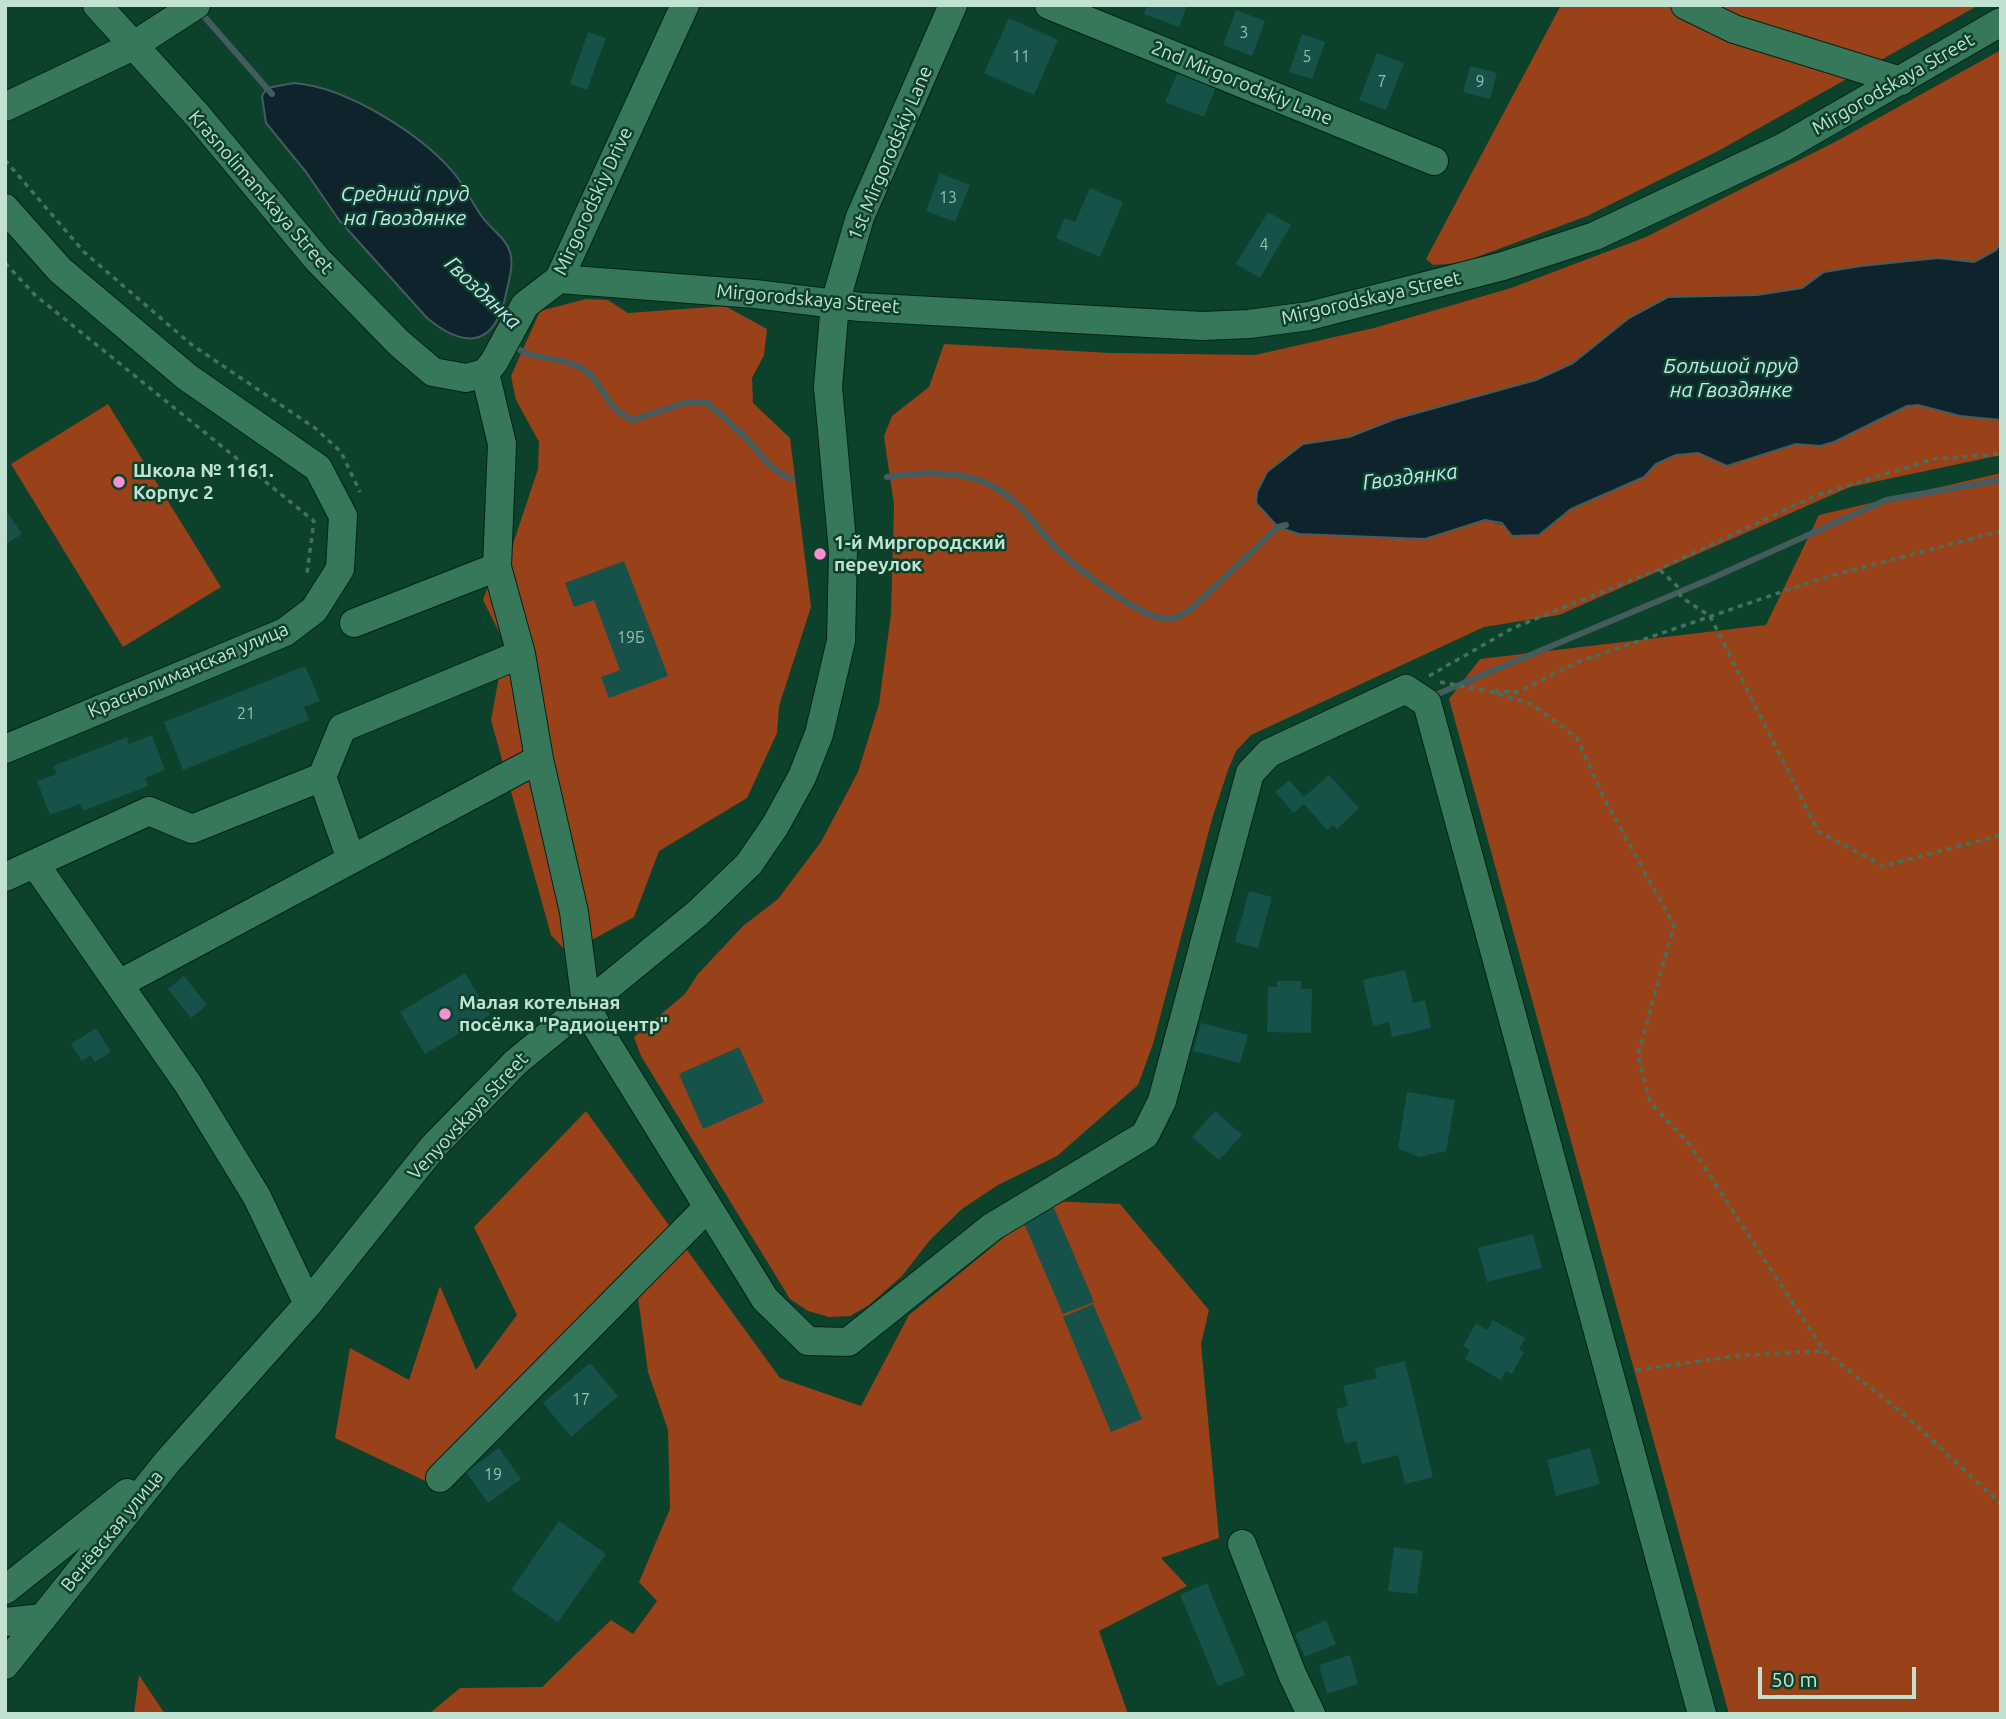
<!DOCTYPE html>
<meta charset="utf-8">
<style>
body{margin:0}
#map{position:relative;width:2006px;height:1719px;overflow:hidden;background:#0c412c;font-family:Ubuntu,sans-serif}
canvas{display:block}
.frame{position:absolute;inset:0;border:7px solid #c2e2d1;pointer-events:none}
.scale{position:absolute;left:1758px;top:1667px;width:158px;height:32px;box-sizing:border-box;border:4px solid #c2e2d1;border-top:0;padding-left:9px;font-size:21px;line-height:24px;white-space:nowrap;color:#c2e2d1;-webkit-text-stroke:5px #0c412c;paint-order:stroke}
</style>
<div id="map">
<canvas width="2006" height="1719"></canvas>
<div class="frame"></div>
<div class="scale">50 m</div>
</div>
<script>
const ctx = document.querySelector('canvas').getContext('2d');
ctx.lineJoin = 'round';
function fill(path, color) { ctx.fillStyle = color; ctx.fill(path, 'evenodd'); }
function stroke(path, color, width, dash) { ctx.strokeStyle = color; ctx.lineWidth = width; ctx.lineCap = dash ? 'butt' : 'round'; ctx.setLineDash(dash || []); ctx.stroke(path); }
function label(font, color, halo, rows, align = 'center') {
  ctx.font = font + ' Ubuntu,sans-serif'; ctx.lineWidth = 5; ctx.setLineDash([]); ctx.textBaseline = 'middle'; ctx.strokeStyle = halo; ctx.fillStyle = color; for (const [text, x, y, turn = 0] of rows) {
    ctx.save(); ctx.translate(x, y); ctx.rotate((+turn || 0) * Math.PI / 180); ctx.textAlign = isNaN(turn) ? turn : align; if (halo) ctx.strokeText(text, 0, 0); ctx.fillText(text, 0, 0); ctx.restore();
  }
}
fill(new Path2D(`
 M 1561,5 L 1979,5 L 1718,151 L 1587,216 L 1461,263 L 1433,265 L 1426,259 Z
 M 2001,50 L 2001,242 L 1996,250 L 1974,262 L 1938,258 L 1861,266 L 1824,272 L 1803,288 L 1757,295 L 1668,297 L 1629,318 L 1573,363 L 1536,380 L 1395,419 L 1349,437 L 1303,444 L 1425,539 L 1485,520 L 1539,535 L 1571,509 L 1644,477 L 1656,464 L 1676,455 L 1698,453 L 1727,466 L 1796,444 L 1820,446 L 1907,406 L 1918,405 L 1960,416 L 2001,420 L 2001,455 L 1850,487 L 1559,615 L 1484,627 L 1251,735 L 1236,751 L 1228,770 L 1212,819 L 1153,1044 L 1138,1085 L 1057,1156 L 998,1185 L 962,1209 L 930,1240 L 902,1276 L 869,1305 L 850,1316 L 829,1317 L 808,1311 L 790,1299 L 641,1056 L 634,1037 L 685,994 L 698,974 L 743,926 L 778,899 L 821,842 L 858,772 L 879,704 L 891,614 L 894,505 L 884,436 L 892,416 L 929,387 L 944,344 L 1111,353 L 1255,355 L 1374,328 L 1511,288 L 1646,237 L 1835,142 Z
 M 586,299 L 608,300 L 628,313 L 725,306 L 767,329 L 764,355 L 752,378 L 753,403 L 790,438 L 811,607 L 779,706 L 777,733 L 747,798 L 659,851 L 634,917 L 568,953 L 551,935 L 491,720 L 505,644 L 483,600 L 491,577 L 508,559 L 538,469 L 539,442 L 516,400 L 511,376 L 540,311 Z
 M 108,404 L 221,587 L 123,647 L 11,464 Z
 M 2001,473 L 2001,1714 L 1729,1714 L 1449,699 L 1480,659 L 1766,625 L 1819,515 Z
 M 586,1111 L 780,1378 L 861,1406 L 909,1315 L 1048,1201 L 1120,1204 L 1209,1310 L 1201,1344 L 1219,1538 L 1161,1558 L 1187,1586 L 1099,1631 L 1128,1714 L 429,1714 L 460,1688 L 542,1687 L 611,1620 L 633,1634 L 657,1601 L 639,1582 L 670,1509 L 668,1430 L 648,1372 L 637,1290 L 440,1488 L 335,1438 L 350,1348 L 409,1380 L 440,1286 L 476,1370 L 517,1315 L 474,1227 Z
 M 139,1675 L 165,1714 L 134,1714 Z`), '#994118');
const water = new Path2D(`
 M 294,83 C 347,87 425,136 457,177 C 467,190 473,205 483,218 C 491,229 506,238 510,252 C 514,265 509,280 506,294 C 495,346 466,350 427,318 L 339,220 L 306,172 L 266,123 L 262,96 L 267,88 Z
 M 2001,242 L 2001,420 L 1960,416 L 1918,405 L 1907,406 L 1834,442 L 1820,446 L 1796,444 L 1727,466 L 1698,453 L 1676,455 L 1656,464 L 1644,477 L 1571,509 L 1539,535 L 1512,536 L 1502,523 L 1485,520 L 1425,539 L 1299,534 L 1278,527 L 1256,503 L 1257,492 L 1267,472 L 1303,444 L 1349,437 L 1395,419 L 1536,380 L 1573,363 L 1629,318 L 1668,297 L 1757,295 L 1802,288 L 1824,272 L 1861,266 L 1938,258 L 1974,262 L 1996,250 Z`);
fill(water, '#0e232b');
stroke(water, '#445c5d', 2);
stroke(new Path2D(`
 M 202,14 L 272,94
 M 511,344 C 535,363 555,354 579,367 C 606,381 601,406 633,420 L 688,402 L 707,403 C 721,415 734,426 746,438 C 762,455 769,470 792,479
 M 887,477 C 919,472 958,470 988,484 C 1016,496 1034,524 1054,546 C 1074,566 1138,617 1166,619 C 1175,620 1182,614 1190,610 L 1278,527 L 1286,525
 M 1433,696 L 1708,580 L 1886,500 L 2001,480`), '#445c5d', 6);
fill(new Path2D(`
 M 1147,5 L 1187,5 L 1179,27 L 1144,14 Z
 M 1236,10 L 1265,21 L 1252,56 L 1223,45 Z
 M 1009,18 L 1058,40 L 1034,95 L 984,73 Z
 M 588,32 L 606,38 L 587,90 L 570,84 Z
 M 1302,34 L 1325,42 L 1312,79 L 1289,72 Z
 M 1377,53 L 1404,63 L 1386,110 L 1359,100 Z
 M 1470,66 L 1497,73 L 1490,99 L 1463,92 Z
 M 1180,67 L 1218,82 L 1204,117 L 1165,102 Z
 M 940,173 L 970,185 L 955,222 L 926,211 Z
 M 1090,188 L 1123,202 L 1100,257 L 1056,238 L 1065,218 L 1075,222 Z
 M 1268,212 L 1291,225 L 1260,278 L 1236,264 Z
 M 5,509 L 22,534 L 5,545 Z
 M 624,561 L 668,676 L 609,698 L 601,677 L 620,670 L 594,600 L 574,607 L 565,583 Z
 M 305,666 L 320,701 L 304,707 L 309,720 L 183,770 L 164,722 Z
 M 152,735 L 165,770 L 145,778 L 148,786 L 83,811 L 80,804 L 50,815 L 37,781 L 57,774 L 53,766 L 127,737 L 129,744 Z
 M 1329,775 L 1359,808 L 1337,829 L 1333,825 L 1327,830 L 1304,804 L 1294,813 L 1275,792 L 1289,780 L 1304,797 Z
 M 1249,891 L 1272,897 L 1258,948 L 1235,942 Z
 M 1405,970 L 1413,1003 L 1425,1000 L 1431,1028 L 1392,1037 L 1389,1022 L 1373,1026 L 1363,980 Z
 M 465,973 L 490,1015 L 425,1054 L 400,1012 Z
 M 184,976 L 207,1005 L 191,1018 L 168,989 Z
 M 1277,981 L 1301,981 L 1301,989 L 1312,989 L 1311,1033 L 1267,1032 L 1268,987 L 1277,987 Z
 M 1201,1023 L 1248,1035 L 1240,1063 L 1193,1051 Z
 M 96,1028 L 111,1052 L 95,1062 L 91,1055 L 82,1061 L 71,1044 Z
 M 739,1047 L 764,1102 L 703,1129 L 679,1074 Z
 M 1407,1092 L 1455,1100 L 1446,1151 L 1419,1157 L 1398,1148 Z
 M 1215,1111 L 1242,1135 L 1219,1160 L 1192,1137 Z
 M 1054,1208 L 1094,1302 L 1063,1314 L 1023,1221 Z
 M 1533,1234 L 1542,1268 L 1487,1282 L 1478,1248 Z
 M 1093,1304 L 1142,1419 L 1111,1432 L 1063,1317 Z
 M 1493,1320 L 1525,1338 L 1519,1349 L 1524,1352 L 1512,1374 L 1506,1371 L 1501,1380 L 1465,1359 L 1470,1350 L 1463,1346 L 1476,1323 L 1487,1330 Z
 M 1405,1361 L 1433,1477 L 1405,1484 L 1398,1455 L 1362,1464 L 1356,1441 L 1345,1444 L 1336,1409 L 1348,1406 L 1343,1386 L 1377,1378 L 1375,1368 Z
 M 590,1363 L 618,1396 L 571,1437 L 543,1403 Z
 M 499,1448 L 521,1479 L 488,1503 L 466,1472 Z
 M 1590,1448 L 1600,1484 L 1556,1496 L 1547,1460 Z
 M 559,1521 L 606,1554 L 558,1622 L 511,1590 Z
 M 1394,1547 L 1423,1551 L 1417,1594 L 1388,1591 Z
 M 1207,1583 L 1245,1675 L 1218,1686 L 1180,1595 Z
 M 1326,1620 L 1336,1644 L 1305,1657 L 1295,1634 Z
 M 1350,1655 L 1358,1684 L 1327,1694 L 1319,1665 Z`), '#16524a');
const minor = new Path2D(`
 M 97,5 L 197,115 L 317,259 L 399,343 L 433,372 L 466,378 L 485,373 L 494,362 L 525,305 L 559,279 L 685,5
 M 1049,5 L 1434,161
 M 1685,5 L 1734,29 L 1901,81
 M 5,107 L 131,47 L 196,5
 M 5,208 L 60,270 L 187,377 L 318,468 L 343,516 L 340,569 L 314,610 L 285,632 L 5,749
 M 559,279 L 755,294 L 860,307 L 1202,326 L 1249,324 L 1309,316 L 1503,266 L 1595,236 L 1784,147 L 2001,22
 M 485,373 L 502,444 L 497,567 L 521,654 L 539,759 L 574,912 L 586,1004 L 598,1029 L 765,1299 L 808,1341 L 848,1342 L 992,1227 L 1145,1135 L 1162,1101 L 1250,773 L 1269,753 L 1406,689 L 1427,703 L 1702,1714
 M 354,623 L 497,567
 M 322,777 L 351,859
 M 35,864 L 188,1084 L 257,1197 L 308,1304
 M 5,877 L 149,811 L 192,829 L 322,777 L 342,728 L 521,654
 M 119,984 L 539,759
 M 440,1478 L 708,1207
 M 1242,1544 L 1292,1674 L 1311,1714
 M 5,1590 L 127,1493
 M 5,1622 L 43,1618
 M 5,1665 L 168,1461 L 308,1304 L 433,1147 L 516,1062 L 698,913 L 749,864 L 775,826 L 802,777 L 819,734 L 841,641 L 843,552 L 828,387 L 835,303 L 860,217 L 953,5`);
stroke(minor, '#012517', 30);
stroke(new Path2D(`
 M 5,160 L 84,252 L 192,345 L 315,428 L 341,452 L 360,492
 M 5,263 L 35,295 L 314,521 L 307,573
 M 1660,570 L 1677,586 L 1681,597 L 1710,616 L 1818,831 L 1883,866 L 2001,835
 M 1429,676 L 1513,628 L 1659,569 L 1815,496 L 1934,459 L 2001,454
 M 1440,682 L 1488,691 L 1532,704 L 1577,738 L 1605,800 L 1674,925 L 1638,1055 L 1650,1102 L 1690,1145 L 1824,1351 L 1905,1415 L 2001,1504
 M 1494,691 L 1517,692 L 1578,662 L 1819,579 L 2001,531
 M 1636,1370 L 1743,1355 L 1824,1351`), '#44725f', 3.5, [5, 5]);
stroke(minor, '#37785b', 28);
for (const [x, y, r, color] of [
 [119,482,7,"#f690d0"],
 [820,554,7,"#f690d0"],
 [445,1014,7,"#f690d0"]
]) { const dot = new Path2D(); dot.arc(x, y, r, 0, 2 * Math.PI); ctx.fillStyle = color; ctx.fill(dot); stroke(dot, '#0c412c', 2.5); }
label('16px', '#97beaf', null, [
 ["3",1244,33],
 ["11",1021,57],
 ["5",1307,57],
 ["7",1382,82],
 ["9",1480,82],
 ["13",948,198],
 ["4",1264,245],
 ["19Б",631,638],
 ["21",246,714],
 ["17",581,1400],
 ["19",493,1475]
]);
label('19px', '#c2e2d1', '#0c412c', [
 ["2nd Mirgorodskiy Lane",1242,83,22],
 ["Mirgorodskaya Street",1893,84,-30],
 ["1st Mirgorodskiy Lane",890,153,-67],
 ["Krasnolimanskaya Street",261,192,49],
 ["Mirgorodskiy Drive",593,201,-65],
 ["Mirgorodskaya Street",1371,298,-13],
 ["Mirgorodskaya Street",808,299,5],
 ["Краснолиманская улица",188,670,-23],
 ["Venyovskaya Street",468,1116,-47],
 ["Венёвская улица",112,1531,-51]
]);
label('bold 19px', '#c2e2d1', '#0c412c', [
 ["Школа № 1161.",133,471],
 ["Корпус 2",133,493],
 ["1-й Миргородский",834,543],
 ["переулок",834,565],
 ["Малая котельная",459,1003],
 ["посёлка \"Радиоцентр\"",459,1025]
], 'left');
label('italic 21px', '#c5e5f0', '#0c412c', [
 ["Средний пруд",405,194],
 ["на Гвоздянке",405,218],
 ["Гвоздянка",483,293,43],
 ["Большой пруд",1731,366],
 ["на Гвоздянке",1731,390],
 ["Гвоздянка",1410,477,-7]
]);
</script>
